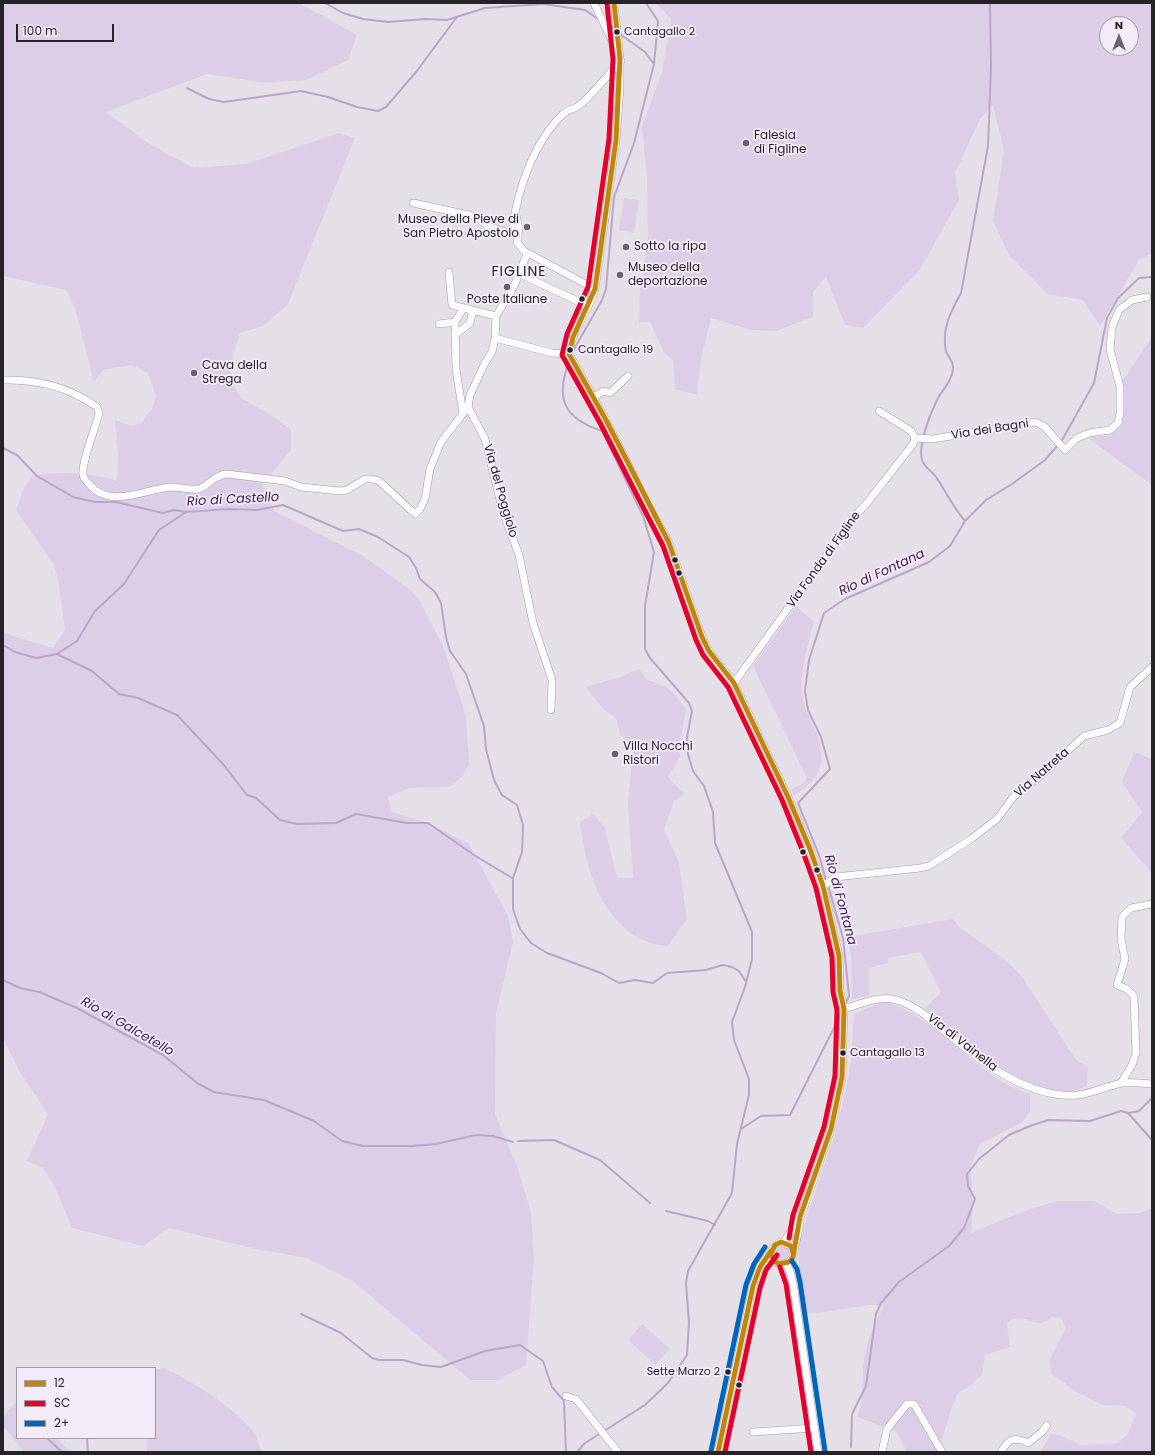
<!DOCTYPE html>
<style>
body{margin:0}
#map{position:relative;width:1155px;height:1455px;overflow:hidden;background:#e5e0e8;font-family:Poppins,sans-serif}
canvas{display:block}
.frame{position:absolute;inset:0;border:4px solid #252228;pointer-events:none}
.legend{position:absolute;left:16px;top:1367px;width:140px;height:72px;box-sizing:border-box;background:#f4ebf9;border:1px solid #a19ba5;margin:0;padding:5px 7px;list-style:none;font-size:12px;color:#252228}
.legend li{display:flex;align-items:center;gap:8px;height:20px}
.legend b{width:20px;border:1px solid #a19ba5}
.north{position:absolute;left:1099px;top:16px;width:40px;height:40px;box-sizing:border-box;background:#f4ebf9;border:1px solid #a19ba5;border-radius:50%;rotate:0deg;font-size:11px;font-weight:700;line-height:16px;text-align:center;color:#252228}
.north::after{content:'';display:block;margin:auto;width:14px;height:18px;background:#68646b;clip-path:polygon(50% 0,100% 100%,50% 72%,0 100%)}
.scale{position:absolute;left:16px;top:24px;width:98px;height:18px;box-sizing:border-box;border:2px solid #252228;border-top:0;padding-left:5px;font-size:12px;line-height:14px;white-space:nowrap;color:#252228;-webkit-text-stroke:3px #f4ebf9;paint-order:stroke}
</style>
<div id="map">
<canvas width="1155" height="1455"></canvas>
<div class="frame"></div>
<ul class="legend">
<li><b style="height:5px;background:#c2850a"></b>12</li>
<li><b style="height:5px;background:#e4002b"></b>SC</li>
<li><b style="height:5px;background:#0065bd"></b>2+</li>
</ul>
<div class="north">N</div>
<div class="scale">100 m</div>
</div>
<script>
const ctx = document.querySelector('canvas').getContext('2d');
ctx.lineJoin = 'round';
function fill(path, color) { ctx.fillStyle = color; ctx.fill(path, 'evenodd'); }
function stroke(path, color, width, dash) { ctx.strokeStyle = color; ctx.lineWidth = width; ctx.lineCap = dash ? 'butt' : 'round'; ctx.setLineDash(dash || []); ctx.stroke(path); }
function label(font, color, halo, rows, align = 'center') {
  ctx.font = font + ' Poppins,sans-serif'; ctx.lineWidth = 3.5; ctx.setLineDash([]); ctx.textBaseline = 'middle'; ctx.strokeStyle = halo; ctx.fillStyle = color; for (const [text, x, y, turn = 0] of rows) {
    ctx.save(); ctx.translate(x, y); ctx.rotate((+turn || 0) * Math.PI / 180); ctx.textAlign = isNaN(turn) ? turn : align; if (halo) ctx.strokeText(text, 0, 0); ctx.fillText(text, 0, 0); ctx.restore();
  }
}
fill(new Path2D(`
 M 3,3 L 299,3 L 357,35 L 348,60 L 306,80 L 266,83 L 207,74 L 106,112 L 151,145 L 194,168 L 246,164 L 339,133 L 355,138 L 288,304 L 263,326 L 240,333 L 233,355 L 230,379 L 241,398 L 271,415 L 291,430 L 291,450 L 262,485 L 274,511 L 363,556 L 407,587 L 418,598 L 443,646 L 466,716 L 469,763 L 463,776 L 449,787 L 409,788 L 388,797 L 392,812 L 428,823 L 469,844 L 508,916 L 513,942 L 496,1013 L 495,1114 L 517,1166 L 531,1212 L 534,1259 L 526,1365 L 498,1380 L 470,1380 L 353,1281 L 307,1258 L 260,1250 L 169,1228 L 143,1246 L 72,1228 L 54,1185 L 43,1168 L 27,1161 L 48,1114 L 21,1074 L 3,1038 L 3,633 L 53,648 L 65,630 L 59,585 L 54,565 L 16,510 L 23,490 L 32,476 C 57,471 93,472 117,481 L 118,458 L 115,420 L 132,426 L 141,423 L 152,409 L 156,396 L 148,373 L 132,365 L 103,370 L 94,382 L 75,308 L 66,290 L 3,276 Z
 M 656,3 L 1152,3 L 1152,253 L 1139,260 L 1100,326 L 1083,300 L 1047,294 L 1009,255 L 993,221 L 1004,150 L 993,105 L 980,119 L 955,173 L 959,200 L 919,271 L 863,328 L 845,325 L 826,277 L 813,292 L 813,317 L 776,331 L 751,330 L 711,318 L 700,364 L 697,395 L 675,389 L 673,360 L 664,352 L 650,322 L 639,322 L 640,290 L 648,243 L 647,178 L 642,127 L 662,72 L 671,19 ZM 1107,24 L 1131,24 L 1131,48 L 1107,48 Z
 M 624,198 L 639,200 L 634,233 L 619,230 Z
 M 1152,337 L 1152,485 L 1088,438 L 1111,435 L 1124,415 L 1123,380 Z
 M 796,606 L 814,622 C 809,639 799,677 802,694 C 806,723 836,752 813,780 C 808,786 800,791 794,796 L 791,790 L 802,784 L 807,778 L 753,666 Z
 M 639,669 L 647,680 C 669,686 673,691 686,710 L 679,746 L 680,757 L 668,777 L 684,794 L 674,801 L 664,830 L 679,862 L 687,919 L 667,947 C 658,944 646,943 638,938 C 598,914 585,865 580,822 L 593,814 L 605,828 L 617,878 L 633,878 L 628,805 L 633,749 L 620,734 L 616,718 L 602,708 L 586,687 L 620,677 Z
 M 1134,752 L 1152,759 L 1152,873 L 1121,838 L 1142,812 L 1122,782 Z
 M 953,919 L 959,927 L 1008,962 L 1023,978 L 1076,1060 L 1088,1067 L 1087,1086 C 1082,1087 1077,1091 1072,1091 C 1019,1094 962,1041 925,1008 L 941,992 L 921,952 L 888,958 L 888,963 L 869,968 L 869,995 L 852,1000 L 851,956 L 847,937 Z
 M 884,1001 C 926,1013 957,1050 992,1075 C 1003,1084 1018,1089 1030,1095 L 1030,1112 L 1021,1123 L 980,1144 L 970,1168 L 973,1200 L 971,1233 L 1025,1211 L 1057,1201 L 1094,1201 L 1117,1214 L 1140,1213 L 1152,1208 L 1152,1452 L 1040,1452 L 1051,1434 L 1059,1435 L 1081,1445 L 1118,1443 L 1128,1434 L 1136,1413 L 1125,1406 L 1102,1405 L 1071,1389 L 1065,1383 L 1051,1374 L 1050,1358 L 1066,1328 L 1062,1319 L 1052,1317 C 1039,1327 1038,1322 1025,1319 C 1021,1318 1016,1319 1012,1319 L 1007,1324 L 1010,1347 L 985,1355 L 982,1375 L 967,1388 L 959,1392 L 953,1404 L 939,1449 L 940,1452 L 907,1452 L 897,1432 L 857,1417 C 864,1401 862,1384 863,1368 C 865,1345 873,1326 884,1306 L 870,1305 L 802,1315 L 798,1273 L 800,1239 L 835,1133 L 846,1089 L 851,1061 L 854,1014 Z
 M775 1253a7 7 0 1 1 14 0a7 7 0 1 1-14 0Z
 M 642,1324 L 670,1349 L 655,1365 L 628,1340 Z
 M 164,1368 C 193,1382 231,1405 252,1430 C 257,1436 259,1445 262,1452 L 147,1452 L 147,1438 L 155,1438 L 155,1370 Z
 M 17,1401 L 17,1438 L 56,1438 L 71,1452 L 24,1452 L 3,1425 L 3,1416 Z`), '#ddcee7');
stroke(new Path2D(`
 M 325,3 L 343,13 L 363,19 L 388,22 L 425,19 L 447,20 L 485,8 L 543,4 L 585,10 L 598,19
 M 606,22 L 615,30
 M 620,34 L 645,52 L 654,64
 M 187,88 L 209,99 L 224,102 L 301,91 L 328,97 L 357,107 L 378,111 L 386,107 L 416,72 L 457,17
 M 573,351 L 602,300 L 606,289 L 614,197 L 634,143 L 654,64 L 658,21 L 646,3
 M 570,359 C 555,397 562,418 602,431 L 643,516 L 654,552 L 645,606 L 645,649 L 650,658 L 689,703 L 692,711 L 687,737 L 688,754 L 693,771 L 704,786 L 713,812 L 715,843 L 752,932 L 752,959 L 745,987 L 732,1022 L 734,1040 L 749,1079 L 749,1095 L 737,1144 L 732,1193 L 688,1271 L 686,1283 L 689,1322 L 687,1355 L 668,1383 L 645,1405 L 585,1443 L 577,1452
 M 1061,442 L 1094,383 L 1107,318 L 1118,298 L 1139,278 L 1152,277
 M 3,448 L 17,455 L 37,476 L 73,497 L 95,502 L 116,502 L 163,513 L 174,510 L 186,512 L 228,509 L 257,510 L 283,505 L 343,531 L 359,529 L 378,537 L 409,557 L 416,568 L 420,579 L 435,592 L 441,603 L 446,637 L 450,651 L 466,674 L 484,726 L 486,749 L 494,780 L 502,795 L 517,805 L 523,825 L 522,852 L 513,878 L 513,909 L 520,929 L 531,943 L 547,953 L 601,973 L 619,983 L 635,980 L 653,983 L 667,973 L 706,970 L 723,965 L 732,967 L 739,971 L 746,982
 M 965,521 C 954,508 947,494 938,480 C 935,474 928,470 924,464 C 915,451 930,414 937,400 C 942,390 953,380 953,368 C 954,362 948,357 946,351 C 941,330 951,311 961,293 L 988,146 L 991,68 L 990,3
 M 3,645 L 15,652 L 36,658 L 57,654 L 77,641 L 95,611 L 124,584 L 159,530 L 186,512
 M 57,654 L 92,671 L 119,694 L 138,698 L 177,715 L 223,764 L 247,795 L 256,798 L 280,820 L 297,824 L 336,823 L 356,814 L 407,823 L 428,823 L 474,855 L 512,878
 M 826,880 L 819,855 L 798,803 L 830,769 L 821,737 L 808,710 L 805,691 L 809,660 L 824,613 L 845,599 L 929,562 L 950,546 L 965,521 L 986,500 L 1012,484 L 1045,460 L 1058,445
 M 828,885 L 843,938 L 849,996 L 845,1005
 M 3,980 L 20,988 L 39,992 L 77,1008 L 163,1055 L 197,1083 L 214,1092 L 264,1100 L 314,1121 L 342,1141 L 363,1146 L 412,1146 L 436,1144 L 476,1135 L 493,1136 L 513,1142
 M 1128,1113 L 1152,1140
 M 741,1129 L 761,1116 L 790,1115 L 841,1014
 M 518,1141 L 554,1140 L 600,1160 L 650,1203
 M 666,1211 L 708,1221 L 715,1225
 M 301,1314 L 341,1333 L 372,1358 L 379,1360 L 403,1360 L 422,1365 L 441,1367 L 485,1351 L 520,1345 L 543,1361 L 552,1387 L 564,1401 L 566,1452
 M 47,1438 L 62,1452
 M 87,1438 L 88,1452
 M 851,1447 L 852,1414 L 866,1386 L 876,1314 L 881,1303 L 899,1282 L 949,1246 L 964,1228 L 975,1199 L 968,1186 L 967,1174 L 979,1159 L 1009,1135 L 1030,1126 L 1048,1120 L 1090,1121 L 1121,1111 L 1128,1113 L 1139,1111 L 1152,1098`), '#bba5c8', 2);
const minor = new Path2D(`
 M 594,3 L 619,55
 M 614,3 L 620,59 L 620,87 L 616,140 L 595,289 C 589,312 571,330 569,354 L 606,420 L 648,505 L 669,543 L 702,637 L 709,651 L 734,683 L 788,797 L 810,849 L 823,886 L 839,956 L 840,991 L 844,1009 L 842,1077 L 831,1129 L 801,1216 L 784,1242
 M 413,203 L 469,215 L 478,218 L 488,226 L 508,233 L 512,230 C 518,189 533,143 563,114 C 567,110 576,109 581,104 C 596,91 607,75 621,61
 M 516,215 L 519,230 L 517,242 L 524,251 L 595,289
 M 449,272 L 452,305 L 496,316
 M 520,274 L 588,306
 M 496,316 L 495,338 L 552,353 L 569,354
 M 496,316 L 514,286 L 527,254
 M 455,322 L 463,309
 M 439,324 L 455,322 L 456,369 L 463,414
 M 455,335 L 470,323 L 473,310
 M 495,338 L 492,352 L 485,363 L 470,395 L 468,407 L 485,439 L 503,512 L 519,555 L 533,623 L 552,680 L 551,710
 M 3,380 C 36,379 69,387 97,407 L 99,413 C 96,427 81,463 83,475 C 84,478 87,482 90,485 C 110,509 145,489 171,487 C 180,487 189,490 198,489 C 208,487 213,475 227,474 L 285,481 L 301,487 L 340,491 L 347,490 L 365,479 L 372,479 L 379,481 L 415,514 L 420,509 L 425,499 L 430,469 L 441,442 L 468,407
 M 593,398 L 603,391 L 610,393 L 628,376
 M 879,411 L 911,431 L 915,438
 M 915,438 L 933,439 L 1036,422 L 1045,427 L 1065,450 L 1077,438 L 1089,433 L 1110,430 L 1118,423 L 1120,413 L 1120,387 L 1110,349 L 1112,327 L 1119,310 L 1132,300 L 1147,297
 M 734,683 L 854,517 L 867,503 L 913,444 L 915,438
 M 823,886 L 836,877 L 920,868 L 929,866 L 971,839 L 997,819 L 1014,796 L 1039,777 L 1084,736 L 1108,730 L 1120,723 L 1130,687 L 1152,667
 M 844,1009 C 880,997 892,991 925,1015 C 966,1049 1021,1100 1078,1095 C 1093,1093 1107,1086 1122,1083 C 1132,1082 1142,1083 1152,1084
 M 1121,1083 L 1132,1065 L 1136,1053 L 1134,996 L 1127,989 L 1117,985 L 1125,959 L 1121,939 L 1122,917 L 1131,908 L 1152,904
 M 793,1253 L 791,1246 L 781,1242 L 775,1245 L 771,1254 C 774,1266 787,1268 793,1257 L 800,1222
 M 786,1264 L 790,1271 L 793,1283 L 818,1452
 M 566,1396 L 576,1399 L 618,1452
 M 753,1432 L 813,1428
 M 718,1452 L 753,1286 L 760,1267 L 771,1251
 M 882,1452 L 887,1429 L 907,1404 L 914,1404 L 942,1452
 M 1001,1452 C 1008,1439 1014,1436 1028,1443 L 1042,1432 L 1047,1425`);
stroke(minor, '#a19da4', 8);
stroke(minor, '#fbfafc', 7);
stroke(new Path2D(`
 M 614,3 L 620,59 L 616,140 L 595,289 L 573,337 L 569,354 L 606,420 L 669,543 L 702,637 L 709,651 L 734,683 L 788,797 L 810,849 L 823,886 L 839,956 L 840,991 L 844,1009 L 842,1077 L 831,1129 L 800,1217 L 793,1257 L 789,1262 L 779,1264 L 774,1261 L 771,1254 L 775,1245 L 781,1242 L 791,1246 L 793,1253
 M 718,1452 L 753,1286 L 760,1267 L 771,1251`), '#c2850a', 5);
stroke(new Path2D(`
 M 607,4 L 613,59 L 609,139 L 588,287 L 567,334 L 562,355 L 600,423 L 663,546 L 696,640 L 703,655 L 728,687 L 782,800 L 803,852 L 816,888 L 832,957 L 833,992 L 837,1010 L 835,1076 L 824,1127 L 793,1215 L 789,1238
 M 780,1267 L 786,1284 L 811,1452
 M 725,1452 L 760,1288 L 766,1270 L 777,1255`), '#e4002b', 5);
stroke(new Path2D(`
 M 792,1261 L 797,1269 L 800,1282 L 825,1451
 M 711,1451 L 746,1285 L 754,1264 L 765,1247`), '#0065bd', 5);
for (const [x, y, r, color] of [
 [617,32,3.5,"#252228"],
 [746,143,4,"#68646b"],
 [527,227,4,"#68646b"],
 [626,247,4,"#68646b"],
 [620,275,4,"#68646b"],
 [507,287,4,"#68646b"],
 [582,299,3.5,"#252228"],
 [570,350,3.5,"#252228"],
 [194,373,4,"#68646b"],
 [675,560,3.5,"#252228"],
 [679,573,3.5,"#252228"],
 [615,754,4,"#68646b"],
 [803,852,3.5,"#252228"],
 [817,870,3.5,"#252228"],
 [843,1053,3.5,"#252228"],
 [728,1372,3.5,"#252228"],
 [739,1385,3.5,"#252228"]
]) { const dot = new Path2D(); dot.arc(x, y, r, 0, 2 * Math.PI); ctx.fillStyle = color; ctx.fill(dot); stroke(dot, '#f4ebf9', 1.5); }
label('11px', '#252228', '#f4ebf9', [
 ["Cantagallo 2",624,32],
 ["Cantagallo 19",578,350],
 ["Cantagallo 13",850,1053],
 ["Sette Marzo 2",720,1372,"right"]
], 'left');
label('12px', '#252228', '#f4ebf9', [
 ["Falesia",754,136],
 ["di Figline",754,150],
 ["Museo della Pieve di",519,220,"right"],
 ["San Pietro Apostolo",519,234,"right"],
 ["Sotto la ripa",634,247],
 ["Museo della",628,268],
 ["deportazione",628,282],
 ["Poste Italiane",507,300,"center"],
 ["Cava della",202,366],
 ["Strega",202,380],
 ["Villa Nocchi",623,747],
 ["Ristori",623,761]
], 'left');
label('12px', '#252228', '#f4ebf9', [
 ["Via dei Bagni",990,430,-9],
 ["Via del Poggiolo",500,491,74],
 ["Via Fonda di Figline",824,560,-54],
 ["Via Natreta",1042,773,-41],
 ["Via di Vainella",962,1043,38]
]);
label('italic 13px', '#3d1750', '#f4ebf9', [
 ["Rio di Castello",233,500,-3],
 ["Rio di Fontana",882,573,-25],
 ["Rio di Fontana",840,900,75],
 ["Rio di Galcetello",127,1027,30]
]);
ctx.letterSpacing = '1px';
label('14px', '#252228', '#f4ebf9', [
 ["FIGLINE",519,272]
]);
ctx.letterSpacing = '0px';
</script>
